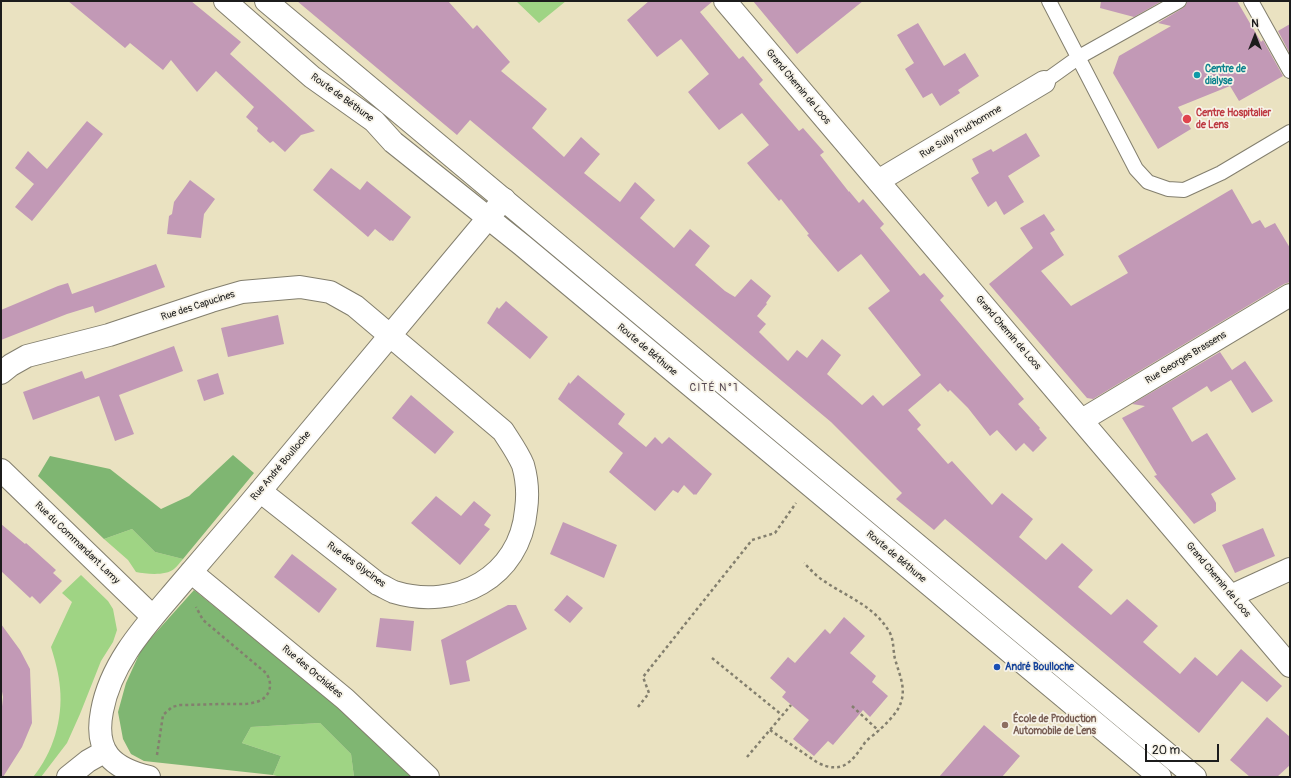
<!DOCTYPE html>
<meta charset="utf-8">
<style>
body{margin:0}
#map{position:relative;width:1291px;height:778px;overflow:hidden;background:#eae2c1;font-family:Pangolin,sans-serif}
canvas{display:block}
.frame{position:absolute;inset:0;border:2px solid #1c1c1c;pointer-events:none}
.north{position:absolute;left:1235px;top:16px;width:40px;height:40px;-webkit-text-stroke:3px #f7f3e8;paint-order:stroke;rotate:0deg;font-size:11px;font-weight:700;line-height:16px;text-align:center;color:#1c1c1c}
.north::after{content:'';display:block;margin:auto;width:14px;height:18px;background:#1c1c1c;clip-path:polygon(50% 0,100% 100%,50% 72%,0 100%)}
.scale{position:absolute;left:1145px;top:744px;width:74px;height:18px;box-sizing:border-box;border:2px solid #1c1c1c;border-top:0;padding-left:5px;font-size:12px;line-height:14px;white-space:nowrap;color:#1c1c1c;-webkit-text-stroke:3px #f7f3e8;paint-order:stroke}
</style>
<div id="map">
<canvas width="1291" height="778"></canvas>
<div class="frame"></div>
<div class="north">N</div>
<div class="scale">20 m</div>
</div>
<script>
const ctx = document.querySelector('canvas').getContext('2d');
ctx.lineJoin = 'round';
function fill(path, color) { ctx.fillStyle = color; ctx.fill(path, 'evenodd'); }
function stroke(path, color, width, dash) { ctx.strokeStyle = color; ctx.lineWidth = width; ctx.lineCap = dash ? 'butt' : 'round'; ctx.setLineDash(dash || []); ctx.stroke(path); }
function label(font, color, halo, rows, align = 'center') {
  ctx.font = font + ' Pangolin,sans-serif'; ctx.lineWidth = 3.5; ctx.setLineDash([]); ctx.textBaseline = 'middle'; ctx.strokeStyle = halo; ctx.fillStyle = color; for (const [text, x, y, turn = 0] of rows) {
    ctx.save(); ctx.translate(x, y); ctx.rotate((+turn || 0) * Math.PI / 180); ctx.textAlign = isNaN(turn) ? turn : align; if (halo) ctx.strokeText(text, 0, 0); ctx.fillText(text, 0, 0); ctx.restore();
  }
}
fill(new Path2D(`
 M 516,1 L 566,1 L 539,23 Z
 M 132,529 L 155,552 L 183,559 C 180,562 178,566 174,569 C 166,576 146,574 136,572 L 128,560 L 104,539 Z
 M 81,575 L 108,601 L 113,609 L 117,630 L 113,642 L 101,661 L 80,714 L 67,743 L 41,777 L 33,777 C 53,753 63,719 60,688 C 59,674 55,660 51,647 L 72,602 L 62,593 Z
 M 320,723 L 351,754 L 354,777 L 281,777 L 273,775 L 281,756 L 242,743 L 251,727 Z`), '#9fd484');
fill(new Path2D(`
 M 233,455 L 254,473 L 183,559 L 155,552 L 132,529 L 104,539 L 38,476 L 50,456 L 110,469 L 161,509 L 189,496 Z
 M 194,590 L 342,710 L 416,777 L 354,777 L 351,754 L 320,723 L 251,727 L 242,743 L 281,756 L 273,775 L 144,761 L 131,754 L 123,739 L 118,712 L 126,683 L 142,648 Z`), '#7fb672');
fill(new Path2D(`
 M 68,1 L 191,1 L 241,42 L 230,54 L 315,131 L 301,135 L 285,152 L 273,141 L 270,143 L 257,131 L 258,128 L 246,117 L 254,107 L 216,71 L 197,92 L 171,60 L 163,70 L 130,43 L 125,48 Z
 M 297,1 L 448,1 L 473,29 L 477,25 L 510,62 L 501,71 L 547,109 L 532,128 L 564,157 L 581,137 L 592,147 L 600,154 L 584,173 L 620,202 L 635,182 L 655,200 L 640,218 L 674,248 L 690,229 L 710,246 L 695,265 L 725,291 L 735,297 L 751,279 L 771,296 L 766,303 L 767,304 L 757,316 L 766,324 L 759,332 L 788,361 L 797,350 L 807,358 L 822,339 L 841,355 L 827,374 L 862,405 L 873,395 L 883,406 L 921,375 L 868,308 L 890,291 L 861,254 L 838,272 L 807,235 L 809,234 L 781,199 L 779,201 L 747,163 L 769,145 L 742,113 L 719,130 L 688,92 L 709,74 L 681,39 L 657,57 L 627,20 L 649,1 L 713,1 L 700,12 L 739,59 L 743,56 L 763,80 L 759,84 L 799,131 L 803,128 L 824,152 L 820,155 L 849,192 L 849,191 L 859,203 L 863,199 L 884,224 L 880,228 L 920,276 L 924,273 L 944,296 L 940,300 L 1024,399 L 1018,404 L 1040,428 L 1039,429 L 1047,438 L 1033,452 L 1024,443 L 1016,451 L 997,430 L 990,436 L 968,408 L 950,390 L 948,392 L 940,383 L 908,410 L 921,425 L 917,429 L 948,464 L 952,461 L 992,505 L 1002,493 L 1033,519 L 1019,537 L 1046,560 L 1062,543 L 1093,570 L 1078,587 L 1111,615 L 1127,599 L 1158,626 L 1143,642 L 1180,674 L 1195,657 L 1217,676 L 1241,649 L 1282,686 L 1267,702 L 1242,681 L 1199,733 L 945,519 L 934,530 L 896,499 L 902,493 L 831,422 L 470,120 L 457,135 Z
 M 753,1 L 863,1 L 797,54 Z
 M 1101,1 L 1162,1 L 1134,17 L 1100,8 Z
 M 1187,1 L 1237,1 L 1261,42 L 1263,40 L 1283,76 L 1239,101 L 1230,86 L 1178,107 L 1191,129 L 1158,149 L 1113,73 L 1119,56 L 1171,26 L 1158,23 L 1183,8 L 1186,5 Z
 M 918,23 L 944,66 L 965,53 L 979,76 L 958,90 L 960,93 L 940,106 L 932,93 L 923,98 L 905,69 L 914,63 L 897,35 Z
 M 1290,24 L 1290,54 L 1278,31 Z
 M 87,121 L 103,134 L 32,221 L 15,207 L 34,184 L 15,168 L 28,151 L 47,169 Z
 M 1026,133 L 1040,156 L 1008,176 L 1024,202 L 1004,215 L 996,201 L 988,207 L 979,192 L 971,178 L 979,173 L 972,159 L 991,149 L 993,152 Z
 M 331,168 L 360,190 L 367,181 L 411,217 L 393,241 L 391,240 L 390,241 L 375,229 L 368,237 L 313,190 Z
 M 190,180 L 215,199 L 204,214 L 201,238 L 167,234 L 169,216 L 172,214 L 174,202 Z
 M 1232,189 L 1252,224 L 1260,220 L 1265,228 L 1275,223 L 1290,248 L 1290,282 L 1284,284 L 1093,399 L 1087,398 L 989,284 L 1033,248 L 1020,228 L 1044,214 L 1055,230 L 1050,233 L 1064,255 L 1041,271 L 1071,306 L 1128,273 L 1118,256 Z
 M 156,264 L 165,287 L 95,313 L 93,306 L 67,314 L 1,340 L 1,310 L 58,286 L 68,283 L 72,294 Z
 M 506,301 L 548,337 L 530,359 L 487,323 L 497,307 L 499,309 Z
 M 278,315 L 284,344 L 228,357 L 221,328 Z
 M 174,346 L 183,371 L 119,395 L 134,434 L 115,441 L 99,396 L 33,420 L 23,392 L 82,371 L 85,379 Z
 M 1220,352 L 1232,370 L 1245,361 L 1273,401 L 1252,413 L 1231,380 L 1211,392 L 1207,386 L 1172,408 L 1192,442 L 1207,433 L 1236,479 L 1211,494 L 1216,503 L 1216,511 L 1194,524 L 1154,476 L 1157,475 L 1122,418 L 1145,406 L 1132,404 Z
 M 218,373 L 224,394 L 204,401 L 197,380 Z
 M 578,375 L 625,414 L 618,424 L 646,447 L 655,437 L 662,444 L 669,437 L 712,474 L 696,495 L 695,494 L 694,495 L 684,485 L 678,493 L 673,490 L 655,511 L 609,472 L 623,453 L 558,399 L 569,382 L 570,384 Z
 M 411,395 L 454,432 L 435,454 L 392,418 Z
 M 436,496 L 461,516 L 474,501 L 491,515 L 484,525 L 490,529 L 460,565 L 411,523 Z
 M 563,522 L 617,545 L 604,578 L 550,554 Z
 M 1,524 L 25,544 L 26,543 L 56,570 L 53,573 L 62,581 L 40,604 L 32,596 L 30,598 L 1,571 Z
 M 1263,528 L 1275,556 L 1235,573 L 1222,545 Z
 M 292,554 L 337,589 L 319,613 L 274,577 Z
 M 567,595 L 583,608 L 570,623 L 554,610 Z
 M 508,605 L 516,605 L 527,629 L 466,661 L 470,681 L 450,685 L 441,640 Z
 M 844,617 L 865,636 L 850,653 L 876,676 L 872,682 L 888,696 L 870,717 L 863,710 L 833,745 L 828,741 L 814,756 L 793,739 L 809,720 L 782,697 L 786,692 L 770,678 L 788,657 L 795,663 L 825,629 L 830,634 Z
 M 380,618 L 414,621 L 411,651 L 376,647 Z
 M 1,624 L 20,650 L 30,669 L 32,723 L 22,747 L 3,777 L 1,777 L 1,716 L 3,697 L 1,686 Z
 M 1267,717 L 1290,737 L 1290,765 L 1277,777 L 1250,777 L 1230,760 Z
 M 984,725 L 1020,756 L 1002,777 L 939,777 Z`), '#c299b6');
const lane = new Path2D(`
 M 1049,1 L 1136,169 L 1148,182 L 1168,189 L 1184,190 L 1221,173 L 1290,132
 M 1251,1 L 1290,71
 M 1044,82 L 1079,57 L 1179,1`);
const street = new Path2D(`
 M 725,1 L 1290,666
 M 878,181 L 1044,82
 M 1,373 L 11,365 L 27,356 L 109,335 L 211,301 L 242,292 L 300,287 L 330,292 L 355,306 L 503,431 C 510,442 518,453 523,465 C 527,479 528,496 526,510 C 520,577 456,611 394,592 C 389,590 383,586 378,584 L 260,491
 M 1082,420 L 1290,295
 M 1,470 L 153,617
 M 191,572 L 345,699 L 428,777
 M 1231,596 L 1290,569
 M 68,777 L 88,761 L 104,752
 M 149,777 C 112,768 94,752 102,711 C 111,661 148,623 180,585 C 202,559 224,534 246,508 C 332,405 418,302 504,199`);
const secondary = new Path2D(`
 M 225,1 L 312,77 L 374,121 L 393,142 L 522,245 L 1160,777
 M 266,1 L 1195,777`);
stroke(lane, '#837f6e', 16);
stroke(street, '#837f6e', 24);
stroke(secondary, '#837f6e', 24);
stroke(new Path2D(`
 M 712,658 L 782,715
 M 852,706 L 879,731
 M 638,707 L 649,693 L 643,677 L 752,540 L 775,533 L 796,503
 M 770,730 L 818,763 C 842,774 851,763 864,744 C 867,739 873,736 877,732 C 884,726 893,717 898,709 C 908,691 900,677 895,659 C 893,651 894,641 890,633 C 875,606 847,597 824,581 C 816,576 810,569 804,563
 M 157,755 L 163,715 L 172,707 L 180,705 C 196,705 212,704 228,704 C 238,704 249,705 259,701 C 271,696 273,683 266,673 L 203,620 L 196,607
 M 747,757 L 791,705`), '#837f6e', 2.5, [3, 3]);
stroke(lane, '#fff', 14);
stroke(street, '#fff', 22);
stroke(secondary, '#fff', 22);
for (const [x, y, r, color] of [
 [1197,75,4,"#0f9aa8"],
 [1187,119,5,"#e0444e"],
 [997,667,4,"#1a4fb4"],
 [1005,725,4,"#8d6e63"]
]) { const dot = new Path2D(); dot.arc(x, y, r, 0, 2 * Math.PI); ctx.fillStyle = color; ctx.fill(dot); stroke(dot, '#f7f3e8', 1.5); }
label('bold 10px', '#0d838f', '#f7f3e8', [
 ["Centre de",1205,69],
 ["dialyse",1205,81]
], 'left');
label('10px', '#1c1c1c', '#f7f3e8', [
 ["Grand Chemin de Loos",798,87,50],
 ["Route de Béthune",342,98,36],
 ["Rue Sully Prud'homme",961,132,-31],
 ["Rue des Capucines",198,306,-18],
 ["Grand Chemin de Loos",1008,333,49],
 ["Route de Béthune",647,350,40],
 ["Rue Georges Brassens",1186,358,-31],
 ["Rue André Boulloche",281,466,-50],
 ["Rue du Commandant Lamy",77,543,44],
 ["Route de Béthune",896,557,40],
 ["Rue des Glycines",356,565,36],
 ["Grand Chemin de Loos",1218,580,50],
 ["Rue des Orchidées",312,672,40]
]);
label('bold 10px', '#be3a42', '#f7f3e8', [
 ["Centre Hospitalier",1196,113],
 ["de Lens",1196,125]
], 'left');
label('bold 10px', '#164399', '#f7f3e8', [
 ["André Boulloche",1005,667]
], 'left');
label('bold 10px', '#785e54', '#f7f3e8', [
 ["École de Production",1013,719],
 ["Automobile de Lens",1013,731]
], 'left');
ctx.letterSpacing = '1px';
label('11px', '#564852', '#f7f3e8', [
 ["CITÉ N°1",714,388]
]);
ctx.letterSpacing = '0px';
</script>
